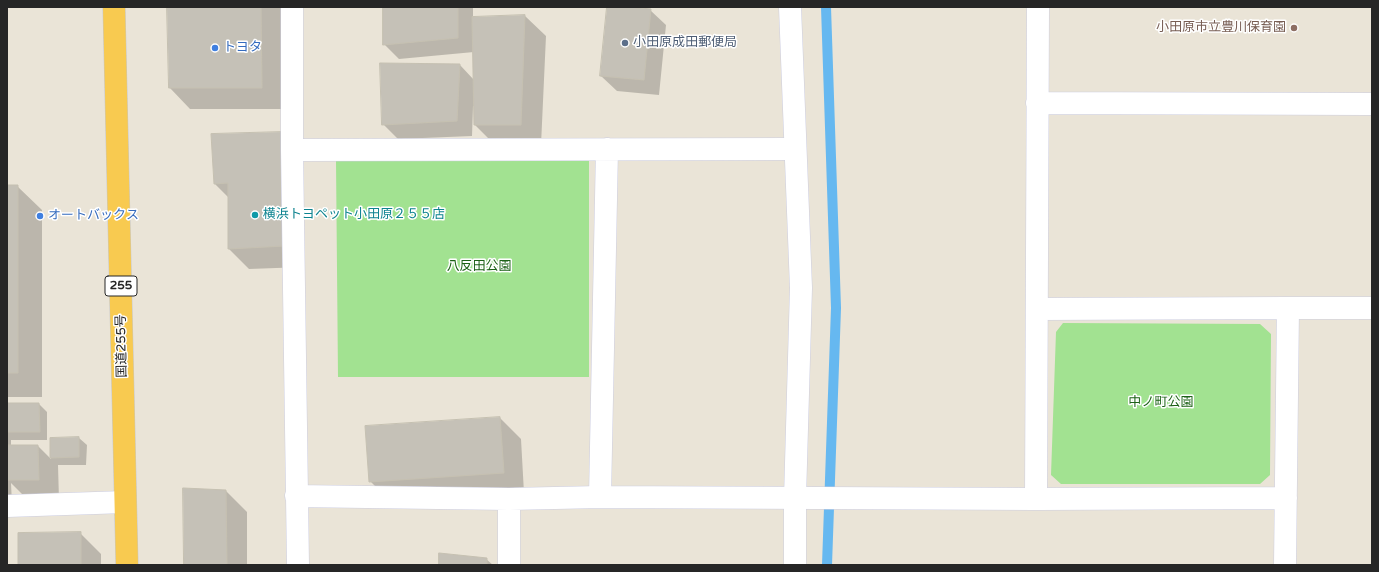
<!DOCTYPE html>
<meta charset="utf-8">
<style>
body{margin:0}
#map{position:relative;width:1379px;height:572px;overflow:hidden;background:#eae4d7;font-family:"Varela Round",sans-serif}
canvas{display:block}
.frame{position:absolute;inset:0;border:8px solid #262626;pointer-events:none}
</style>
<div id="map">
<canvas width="1379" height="572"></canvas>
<div class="frame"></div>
</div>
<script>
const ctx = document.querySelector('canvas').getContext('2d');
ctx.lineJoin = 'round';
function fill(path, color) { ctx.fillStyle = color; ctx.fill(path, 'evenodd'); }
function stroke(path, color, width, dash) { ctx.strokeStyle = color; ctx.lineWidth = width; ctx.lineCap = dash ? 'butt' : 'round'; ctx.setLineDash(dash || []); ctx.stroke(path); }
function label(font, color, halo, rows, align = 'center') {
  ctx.font = font + ' "Varela Round","Noto Sans JP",sans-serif'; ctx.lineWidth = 3; ctx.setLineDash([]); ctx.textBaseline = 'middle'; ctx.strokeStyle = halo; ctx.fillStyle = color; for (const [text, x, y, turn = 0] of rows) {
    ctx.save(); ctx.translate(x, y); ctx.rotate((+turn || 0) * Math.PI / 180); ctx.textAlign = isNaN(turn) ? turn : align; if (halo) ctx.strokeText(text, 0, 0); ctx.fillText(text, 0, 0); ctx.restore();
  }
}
fill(new Path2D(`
 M 589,156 L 589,377 L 338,377 L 336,161 Z
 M 1063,323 L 1260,324 L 1271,334 L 1270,475 L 1260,484 L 1061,484 L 1051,475 L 1056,332 Z`), '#a2e291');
fill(new Path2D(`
 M 168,7 L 281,7 L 283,109 L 190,109 L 170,88 Z
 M 384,7 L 473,7 L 473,18 L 525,16 L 546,36 L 541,145 L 496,146 L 475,125 L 475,106 L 473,106 L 472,136 L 398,139 L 383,124 L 460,65 L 474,80 L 474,52 L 399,59 L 384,44 Z
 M 608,7 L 650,10 L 666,25 L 659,95 L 617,91 L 601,76 Z
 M 212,135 L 304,267 L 249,269 L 229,249 L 229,198 L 215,184 Z
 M 7,186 L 17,186 L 42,210 L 42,397 L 7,397 Z
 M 7,404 L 39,404 L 47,412 L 47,440 L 11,440 L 11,446 L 38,446 L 51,459 L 51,439 L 79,438 L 87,445 L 86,465 L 58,465 L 59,500 L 28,500 L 11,483 L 12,504 L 7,504 Z
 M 500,418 L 521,439 L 524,493 L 391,502 L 370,481 Z
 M 226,491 L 247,512 L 247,565 L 185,565 Z
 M 80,533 L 101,554 L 101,565 L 19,565 Z
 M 486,559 L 493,565 L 440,565 Z`), '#0003');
stroke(new Path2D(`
 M 826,7 L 836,308 L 827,565`), '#66b8f0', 10);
const building = new Path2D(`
 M 167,7 L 261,7 L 262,88 L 169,88 Z
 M 383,7 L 458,7 L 458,38 L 383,45 Z
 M 607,7 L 629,7 L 651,9 L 644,80 L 600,76 Z
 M 525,15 L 521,125 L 474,125 L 472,17 Z
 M 380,63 L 460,64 L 457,121 L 382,125 Z
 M 282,132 L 284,246 L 228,249 L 228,183 L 214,184 L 211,134 Z
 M 7,185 L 18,185 L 18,373 L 7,373 Z
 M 7,403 L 39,403 L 40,432 L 7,432 Z
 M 500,417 L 504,473 L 369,482 L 365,426 Z
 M 79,437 L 79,457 L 50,458 L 50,438 Z
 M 7,445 L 38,445 L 39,480 L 7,480 Z
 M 183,488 L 226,490 L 227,565 L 184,565 Z
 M 81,532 L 81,565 L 18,565 L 18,533 Z
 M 439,553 L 487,558 L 487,565 L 439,565 Z`);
fill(building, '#c5c1b7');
stroke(building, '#c5c0b1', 1);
const minor = new Path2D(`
 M 292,7 L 292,150 L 298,565
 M 1037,103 L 1372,104
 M 292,150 L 795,149
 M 1037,309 L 1288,308
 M 296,496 L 509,499 L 600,497 L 1036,499 L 1286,498
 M 600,497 L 607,149
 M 509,499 L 509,565
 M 1036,499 L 1038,7
 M 7,506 L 125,502
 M 1285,565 L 1288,308 L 1372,308`);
const tertiary = new Path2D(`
 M 790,7 L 801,288 L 795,498 L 795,565`);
const trunk = new Path2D(`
 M 114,7 L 127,565`);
stroke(minor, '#cccde0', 23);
stroke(tertiary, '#cccde0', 23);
stroke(trunk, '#c7c7c7', 23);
stroke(minor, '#fff', 22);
stroke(tertiary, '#fff', 22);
stroke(trunk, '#f8ca50', 22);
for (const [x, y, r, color] of [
 [1294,28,4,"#8d6e63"],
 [625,43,4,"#5c6f8a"],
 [215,48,4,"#3f7fe0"],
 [255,215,4,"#0f9aa8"],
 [40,216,4,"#3f7fe0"]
]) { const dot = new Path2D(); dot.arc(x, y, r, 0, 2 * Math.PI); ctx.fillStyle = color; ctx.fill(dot); stroke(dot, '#fff', 1.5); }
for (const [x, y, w] of [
 [121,286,32]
]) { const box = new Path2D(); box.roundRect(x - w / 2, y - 10, w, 20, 3); ctx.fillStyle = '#fff'; ctx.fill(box); stroke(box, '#262626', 1); }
label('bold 12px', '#262626', null, [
 ["255",121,286]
]);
label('13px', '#785e54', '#fff', [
 ["小田原市立豊川保育園",1286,28]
], 'right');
label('13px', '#4e5e75', '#fff', [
 ["小田原成田郵便局",633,43]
], 'left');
label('13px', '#366cbe', '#fff', [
 ["トヨタ",223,48],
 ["オートバックス",48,216]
], 'left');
label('13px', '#0d838f', '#fff', [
 ["横浜トヨペット小田原２５５店",263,215]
], 'left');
label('13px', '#1d6217', '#fff', [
 ["八反田公園",479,267],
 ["中ノ町公園",1161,403]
]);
label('13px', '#262626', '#fff', [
 ["国道255号",122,346,-91]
]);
</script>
